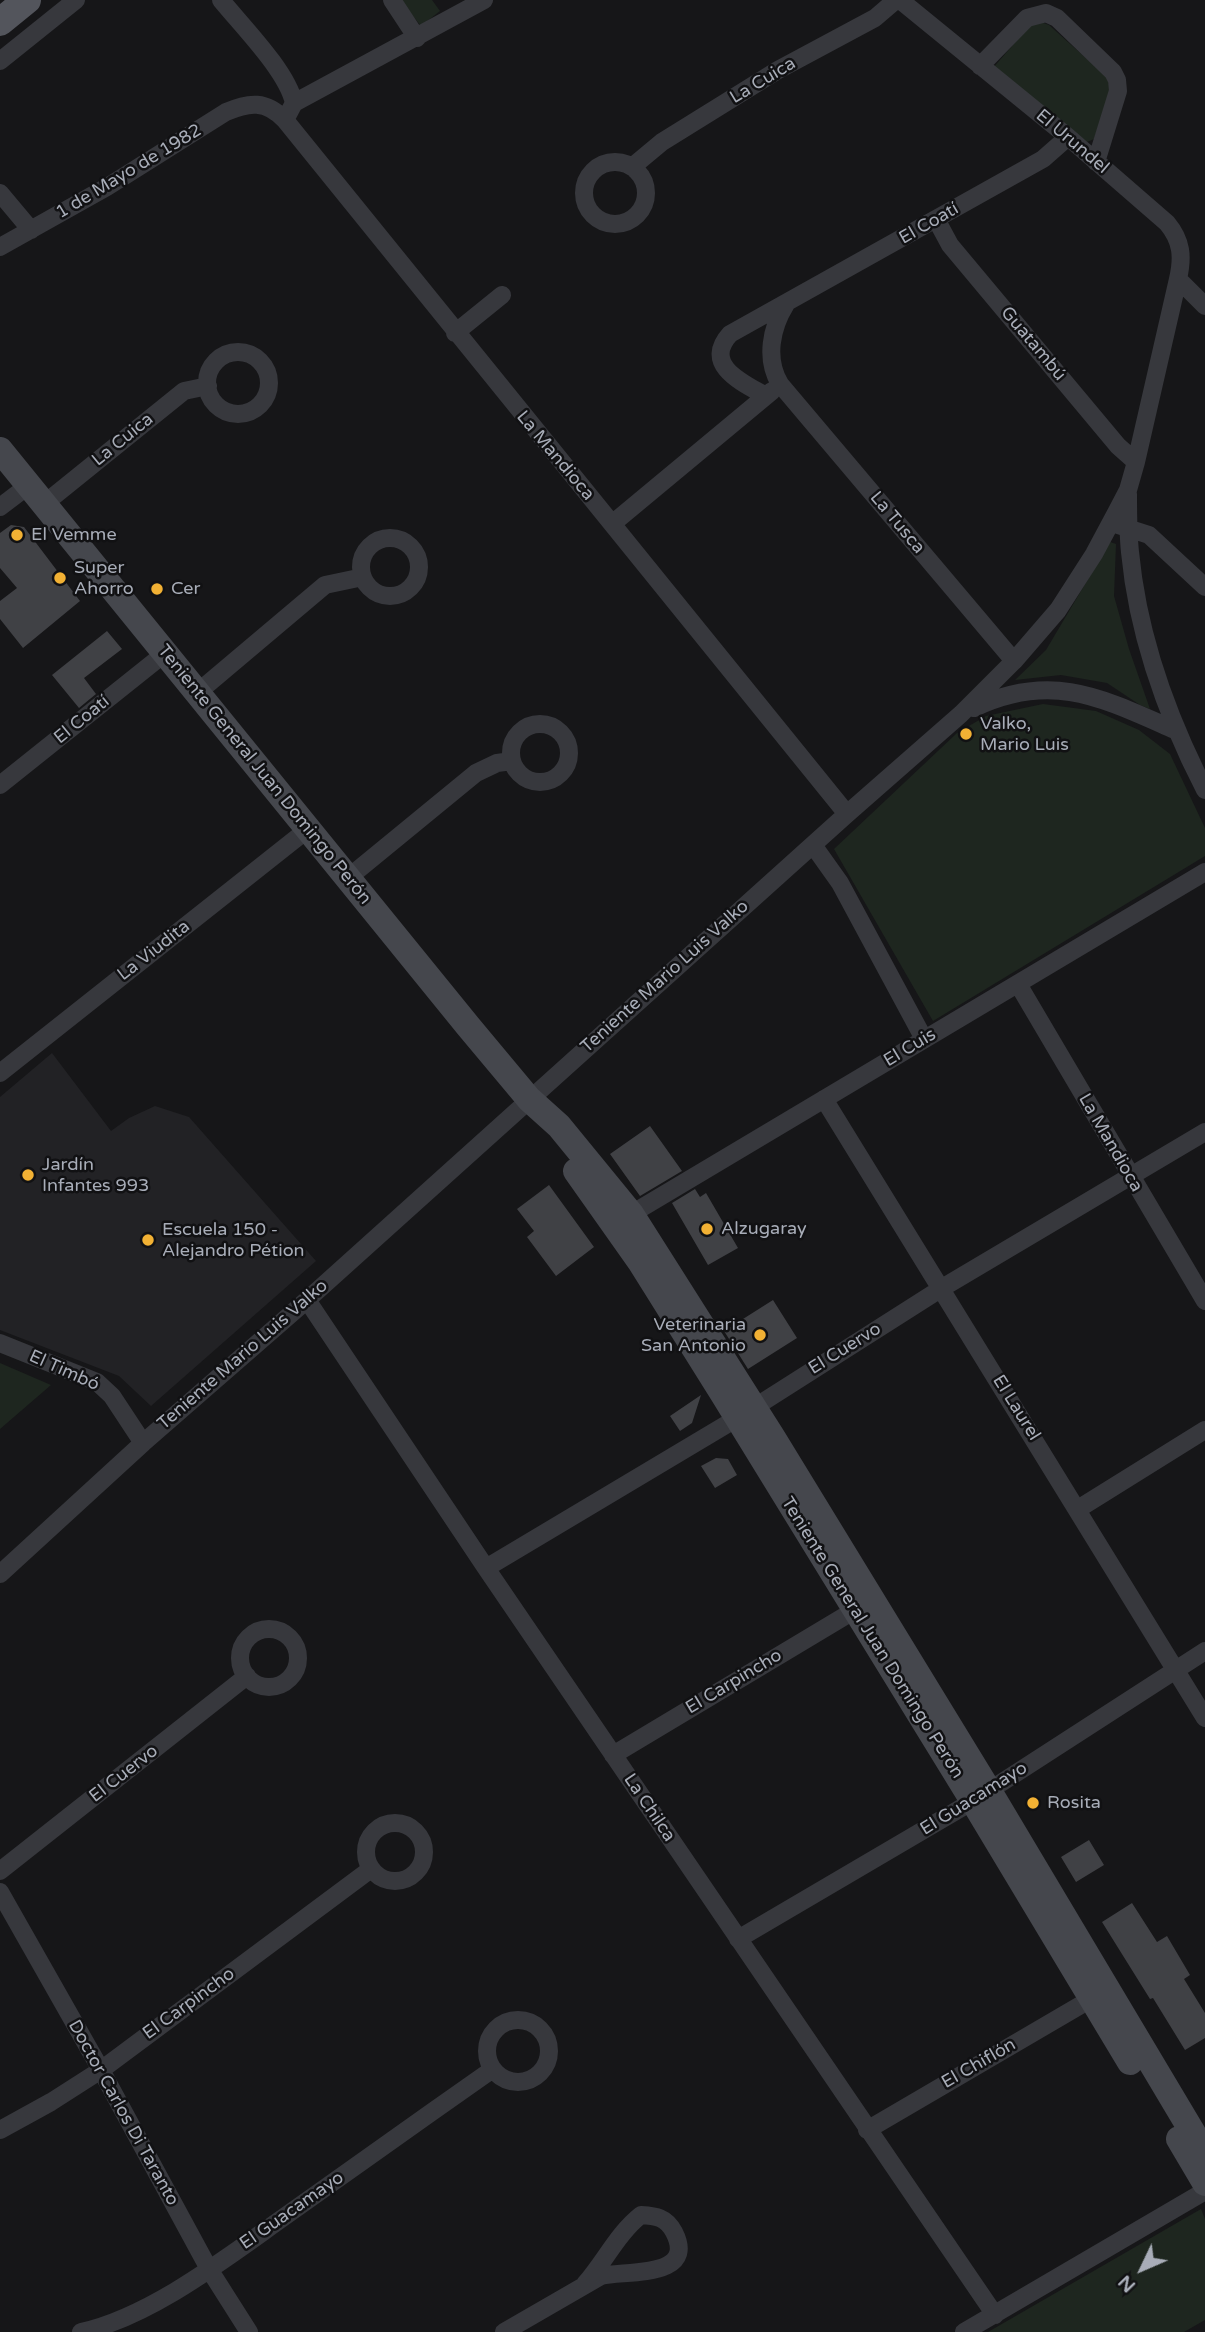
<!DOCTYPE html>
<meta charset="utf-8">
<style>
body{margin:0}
#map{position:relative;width:1205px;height:2332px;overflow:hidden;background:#161618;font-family:"Varela Round",sans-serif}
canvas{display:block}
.north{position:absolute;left:1107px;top:2234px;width:70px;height:70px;-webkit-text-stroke:5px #111113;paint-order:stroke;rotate:226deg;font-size:19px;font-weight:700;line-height:28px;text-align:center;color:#a8adb8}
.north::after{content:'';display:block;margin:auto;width:24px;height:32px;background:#a8adb8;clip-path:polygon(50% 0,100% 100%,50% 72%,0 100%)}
</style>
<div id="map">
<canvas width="1205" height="2332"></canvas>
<div class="north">N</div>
</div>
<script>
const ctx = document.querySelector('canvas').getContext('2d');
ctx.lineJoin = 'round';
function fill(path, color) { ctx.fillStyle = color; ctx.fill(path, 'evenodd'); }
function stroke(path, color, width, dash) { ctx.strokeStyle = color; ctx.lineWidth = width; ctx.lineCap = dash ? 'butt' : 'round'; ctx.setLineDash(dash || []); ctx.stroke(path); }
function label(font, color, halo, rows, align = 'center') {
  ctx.font = font + ' "Varela Round",sans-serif'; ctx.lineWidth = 5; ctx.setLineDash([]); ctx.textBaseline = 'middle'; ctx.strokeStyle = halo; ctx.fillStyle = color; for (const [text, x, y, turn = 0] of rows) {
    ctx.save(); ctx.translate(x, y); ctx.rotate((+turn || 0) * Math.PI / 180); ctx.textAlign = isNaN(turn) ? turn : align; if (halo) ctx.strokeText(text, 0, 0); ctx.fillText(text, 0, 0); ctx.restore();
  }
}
fill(new Path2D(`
 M 52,1053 L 111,1131 L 129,1118 L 155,1106 L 189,1117 L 316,1261 L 151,1406 L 119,1376 L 0,1330 L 0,1097 Z`), '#222225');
fill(new Path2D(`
 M 400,0 L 432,0 L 440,11 L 421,26 Z
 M 1041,22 L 1049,25 L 1107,77 L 1111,91 L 1094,139 L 1087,142 L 993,68 L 1031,24 Z
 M 1110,542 L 1116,544 L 1114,596 L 1129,649 L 1150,709 L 1140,705 L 1107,683 L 1061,675 L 1015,680 L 1046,650 Z
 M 1043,704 L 1096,711 L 1139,730 L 1170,754 L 1205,828 L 1205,856 L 933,1021 L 834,849 L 957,733 L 986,716 Z
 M 0,1363 L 51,1385 L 0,1429 Z
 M 1201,2209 L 1205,2219 L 1205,2320 L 1184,2332 L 988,2332 Z`), '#1e261f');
fill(new Path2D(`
 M 11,525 L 24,527 L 80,601 L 23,648 L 0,619 L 0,601 L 17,588 L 0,568 L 0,533 Z
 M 107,631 L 122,649 L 84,678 L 96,694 L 79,708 L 52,675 Z
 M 650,1126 L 682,1171 L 640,1196 L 610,1154 Z
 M 549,1185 L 594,1247 L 556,1276 L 527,1237 L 534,1231 L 517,1209 Z
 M 695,1189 L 700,1197 L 706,1193 L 738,1248 L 708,1265 L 672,1203 Z
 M 773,1300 L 797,1338 L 748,1369 L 724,1331 Z
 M 701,1395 L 692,1423 L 680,1431 L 670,1416 Z
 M 716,1458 L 728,1459 L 737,1475 L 715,1488 L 701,1466 Z
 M 1089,1840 L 1104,1865 L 1076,1882 L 1061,1857 Z
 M 1132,1903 L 1157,1942 L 1167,1936 L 1190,1975 L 1184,1979 L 1205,2013 L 1205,2038 L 1185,2050 L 1153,1998 L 1150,1999 L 1102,1922 Z`), '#404145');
stroke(new Path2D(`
 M 221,0 C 243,27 287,71 294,103
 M 392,0 L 417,38
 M 900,0 L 1068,137 L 1167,223 C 1182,241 1183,257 1178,279 L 1205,306
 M 0,61 L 76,0
 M 980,66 L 1027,18 L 1046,13 L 1057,18 L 1113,72 L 1117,80 L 1118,91 L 1096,162
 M 285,120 L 294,103 L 484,0
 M584 193a31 31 0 1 1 62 0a31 31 0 1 1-62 0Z
 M 632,167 L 662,142 L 778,70 L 875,18 L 896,0
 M 0,193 L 31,230
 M 936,219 L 950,245 L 1118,446 L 1136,462
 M 0,247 L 107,187 L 226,112 C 249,102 266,100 285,120 C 471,353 661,581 847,814
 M 786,304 C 771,328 765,359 780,384 L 1014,661
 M 455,333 L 502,295
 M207 383a31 31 0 1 1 62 0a31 31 0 1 1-62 0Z
 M 766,396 C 743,383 702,365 730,334 L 1043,159 L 1068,137
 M 1128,494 C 1128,513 1128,533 1130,552 C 1138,637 1167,716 1205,790
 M 44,504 L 184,391 L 208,386
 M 0,507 L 29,485
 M 612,524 L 772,391
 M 1118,525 L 1149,535 L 1205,587
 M361 567a29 29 0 1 1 58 0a29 29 0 1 1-58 0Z
 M 197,693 L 325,585 L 363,577
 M 974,708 C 1052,671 1102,698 1175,730
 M511 753a29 29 0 1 1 58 0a29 29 0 1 1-58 0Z
 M 0,785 L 164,654
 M 813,845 L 840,883 L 924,1039
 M 348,878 L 476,773 L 497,763 L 512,761
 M 1018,984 L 1205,1301
 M 0,1073 L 308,829
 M 824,1099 L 1205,1718
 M 623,1219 L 1205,872
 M 307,1300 L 486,1568 L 995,2315
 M 0,1343 L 97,1382 L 112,1396 L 143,1443
 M 1078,1509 L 1205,1430
 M 486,1568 L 744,1414 L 942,1288 L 1205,1132
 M 0,1574 L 143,1443 L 307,1300 L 847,814 L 961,714 L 1014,661 L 1058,610 L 1094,554 L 1117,511 L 1128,490 L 1136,462 L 1178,279
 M240 1658a29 29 0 1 1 58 0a29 29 0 1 1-58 0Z
 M 613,1755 L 855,1610
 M366 1852a29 29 0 1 1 58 0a29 29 0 1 1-58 0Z
 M 0,1871 L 247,1676
 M 0,1892 L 101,2070 L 209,2269 L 249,2332
 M 738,1939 L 973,1801 L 1205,1651
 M487 2051a31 31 0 1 1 62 0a31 31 0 1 1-62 0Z
 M 0,2130 L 51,2102 L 101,2070 L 371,1869
 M 867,2130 L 1091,1999
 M 81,2332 C 150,2317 226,2258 284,2217 C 353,2168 423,2118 493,2069
 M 504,2332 L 601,2276 C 625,2270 698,2279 674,2232 C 666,2217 656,2216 641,2215 C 618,2233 605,2261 585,2284
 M 964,2332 L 1205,2191`), '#37383d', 18);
stroke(new Path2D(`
 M 0,450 L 468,1026 L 529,1099 L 559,1126 L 631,1214 L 773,1438 L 989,1791 L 1205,2153
 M 576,1171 L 641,1263 L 723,1394 L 973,1801 L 1130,2062
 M 1179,2139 L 1205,2183`), '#45474d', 26);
stroke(new Path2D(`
 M 0,22 L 27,0`), '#53555c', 28);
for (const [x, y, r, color] of [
 [17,535,7,"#f2b134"],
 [60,578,7,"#f2b134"],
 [157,589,7,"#f2b134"],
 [966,734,7,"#f2b134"],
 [28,1175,7,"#f2b134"],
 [707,1229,7,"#f2b134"],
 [148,1240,7,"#f2b134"],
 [760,1335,7,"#f2b134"],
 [1033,1803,7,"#f2b134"]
]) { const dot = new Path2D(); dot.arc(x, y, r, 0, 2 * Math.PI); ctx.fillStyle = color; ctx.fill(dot); stroke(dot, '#111113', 2.5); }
label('18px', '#a8adb8', '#111113', [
 ["La Cuica",763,81,-31],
 ["El Urundel",1072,142,40],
 ["1 de Mayo de 1982",129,172,-31],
 ["El Coatí",929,224,-30],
 ["Guatambú",1033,344,50],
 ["La Cuica",123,440,-39],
 ["La Mandioca",555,456,50],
 ["La Tusca",897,523,50],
 ["El Coatí",82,720,-39],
 ["Teniente General Juan Domingo Perón",264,775,51],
 ["La Viudita",154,951,-38],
 ["Teniente Mario Luis Valko",665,977,-42],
 ["El Cuis",910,1048,-31],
 ["La Mandioca",1110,1143,60],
 ["El Cuervo",845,1349,-32],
 ["Teniente Mario Luis Valko",243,1355,-41],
 ["El Timbó",64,1371,24],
 ["El Laurel",1016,1408,58],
 ["Teniente General Juan Domingo Perón",872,1638,58],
 ["El Carpincho",734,1682,-31],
 ["El Cuervo",124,1774,-38],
 ["El Guacamayo",974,1799,-32],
 ["La Chilca",649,1808,56],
 ["El Carpincho",189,2004,-36],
 ["El Chiflón",979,2064,-30],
 ["Doctor Carlos Di Taranto",123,2113,61],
 ["El Guacamayo",292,2211,-35]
]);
label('18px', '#a8adb8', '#111113', [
 ["El Vemme",31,535],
 ["Super",74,568],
 ["Ahorro",74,589],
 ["Cer",171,589],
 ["Valko,",980,724],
 ["Mario Luis",980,745],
 ["Jardín",42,1165],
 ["Infantes 993",42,1186],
 ["Alzugaray",721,1229],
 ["Escuela 150 -",162,1230],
 ["Alejandro Pétion",162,1251],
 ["Veterinaria",746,1325,"right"],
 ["San Antonio",746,1346,"right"],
 ["Rosita",1047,1803]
], 'left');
</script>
